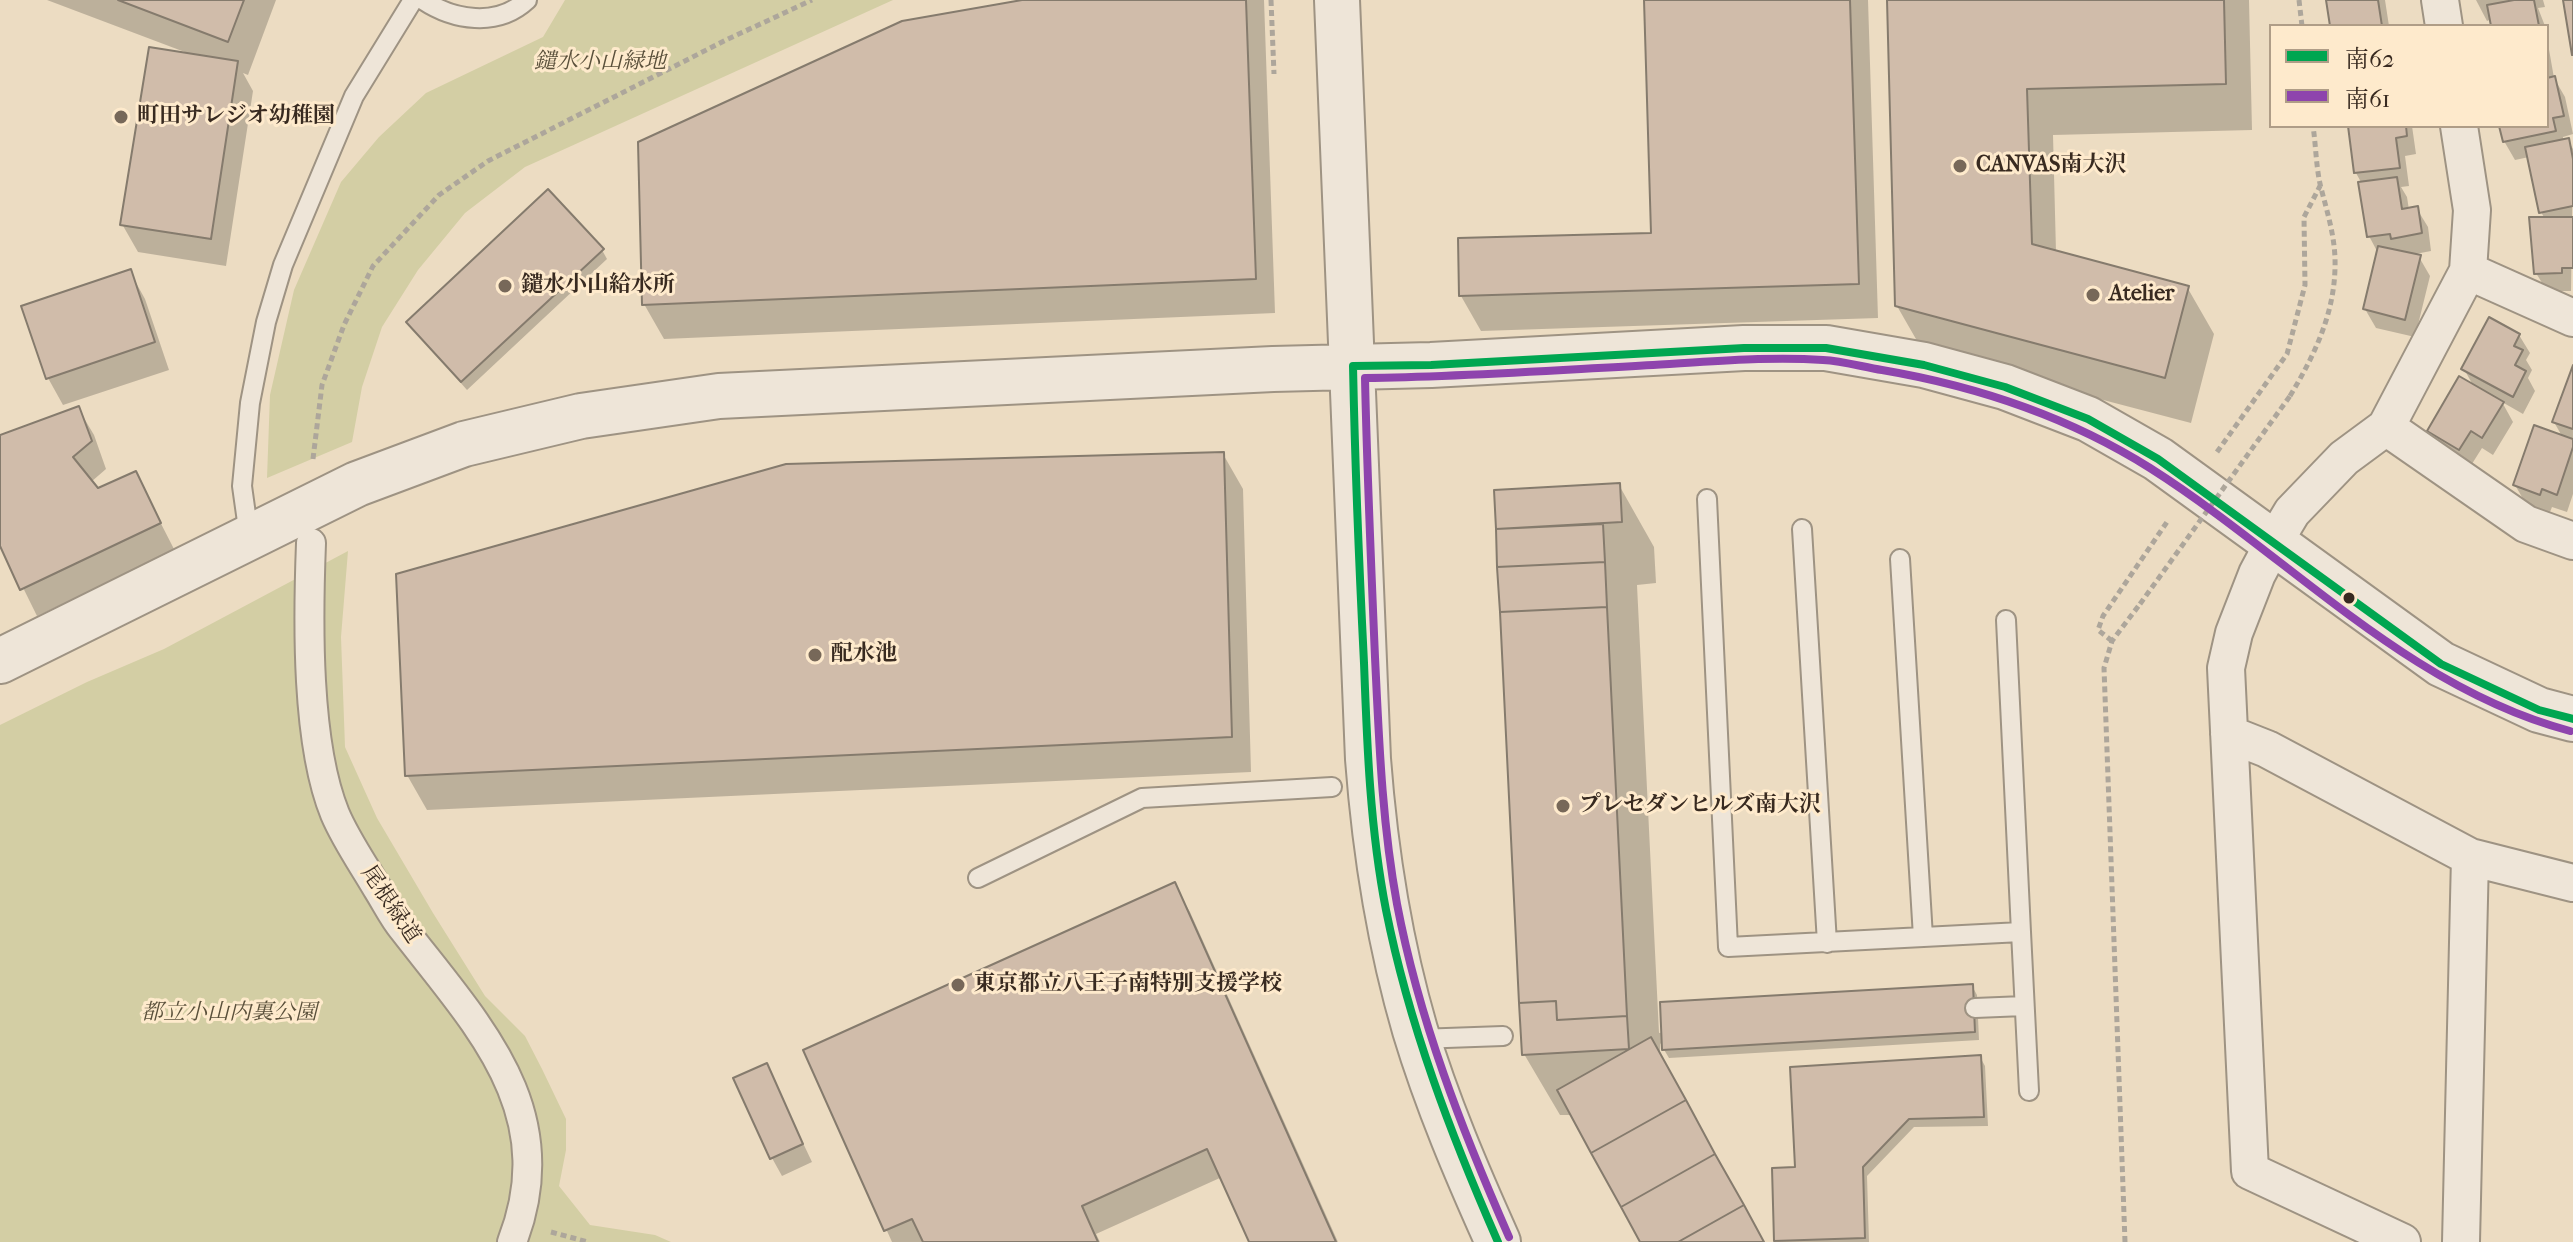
<!DOCTYPE html>
<meta charset="utf-8">
<style>
body{margin:0}
#map{position:relative;width:2573px;height:1242px;overflow:hidden;background:#ecdcc2;font-family:"IM FELL French Canon","Noto Serif JP",serif}
canvas{display:block}
.legend{position:absolute;left:2269px;top:24px;width:280px;height:104px;box-sizing:border-box;background:#feeacc;border:2px solid #af9d87;margin:0;padding:10px 14px;list-style:none;font-size:24px;color:#382a20}
.legend li{display:flex;align-items:center;gap:16px;height:40px}
.legend b{width:40px;border:2px solid #af9d87}
</style>
<div id="map">
<canvas width="2573" height="1242"></canvas>
<ul class="legend">
<li><b style="height:10px;background:#00a651"></b>南62</li>
<li><b style="height:10px;background:#8e44ad"></b>南61</li>
</ul>
</div>
<script>
const ctx = document.querySelector('canvas').getContext('2d');
ctx.lineJoin = 'round';
function fill(path, color) { ctx.fillStyle = color; ctx.fill(path, 'evenodd'); }
function stroke(path, color, width, dash) { ctx.strokeStyle = color; ctx.lineWidth = width; ctx.lineCap = dash ? 'butt' : 'round'; ctx.setLineDash(dash || []); ctx.stroke(path); }
function label(font, color, halo, rows, align = 'center') {
  ctx.font = font + ' "IM FELL French Canon","Noto Serif JP",serif'; ctx.lineWidth = 6; ctx.setLineDash([]); ctx.textBaseline = 'middle'; ctx.strokeStyle = halo; ctx.fillStyle = color; for (const [text, x, y, turn = 0] of rows) {
    ctx.save(); ctx.translate(x, y); ctx.rotate((+turn || 0) * Math.PI / 180); ctx.textAlign = isNaN(turn) ? turn : align; if (halo) ctx.strokeText(text, 0, 0); ctx.fillText(text, 0, 0); ctx.restore();
  }
}
fill(new Path2D(`
 M 565,0 L 893,0 L 525,167 L 465,213 L 418,270 L 382,327 L 362,387 L 352,442 L 267,478 L 270,395 L 294,290 L 341,182 L 379,137 L 426,93 L 543,37 Z
 M 348,551 L 341,637 L 345,747 L 377,818 L 433,913 L 485,996 L 525,1036 L 542,1069 L 566,1119 L 566,1150 L 559,1186 L 590,1225 L 655,1235 L 671,1242 L 0,1242 L 0,725 L 87,682 L 164,649 Z`), '#d3cea4');
fill(new Path2D(`
 M 47,0 L 276,0 L 248,75 L 243,73 L 253,91 L 226,266 L 138,252 L 122,224 L 190,54 Z
 M 1033,0 L 1264,0 L 1275,313 L 664,339 L 644,304 Z
 M 1646,0 L 1868,0 L 1878,318 L 1481,331 L 1461,296 L 1653,235 Z
 M 1889,0 L 2249,0 L 2252,130 L 2053,135 L 2056,252 L 2187,287 L 2214,334 L 2191,423 L 1924,353 L 1897,306 Z
 M 2328,0 L 2385,0 L 2389,26 L 2332,26 Z
 M 2476,0 L 2543,0 L 2545,7 L 2538,8 L 2545,26 L 2493,26 L 2492,19 L 2487,21 Z
 M 2547,38 L 2554,78 L 2565,97 L 2573,134 L 2563,137 L 2563,141 L 2568,140 L 2573,149 L 2571,291 L 2547,291 L 2536,273 L 2545,219 L 2541,212 L 2529,157 L 2515,160 L 2504,141 L 2501,126 L 2547,126 Z
 M 2350,126 L 2412,126 L 2416,154 L 2405,156 L 2409,186 L 2401,187 L 2407,197 L 2409,210 L 2417,209 L 2428,227 L 2431,251 L 2410,255 L 2419,257 L 2430,276 L 2415,337 L 2376,328 L 2365,309 L 2378,253 L 2369,236 L 2362,184 L 2356,173 Z
 M 602,250 L 607,259 L 467,390 L 408,323 Z
 M 130,272 L 145,299 L 169,370 L 63,405 L 48,378 Z
 M 2519,335 L 2530,353 L 2526,360 L 2532,370 L 2528,378 L 2535,391 L 2523,414 L 2502,402 L 2513,422 L 2493,455 L 2482,448 L 2470,467 L 2440,450 L 2429,431 L 2474,387 L 2464,369 Z
 M 2573,370 L 2573,494 L 2567,512 L 2552,507 L 2550,512 L 2526,504 L 2515,485 L 2563,438 L 2554,422 Z
 M 78,408 L 94,435 L 106,469 L 91,482 L 98,490 L 135,473 L 175,551 L 37,616 L 0,541 L 0,437 Z
 M 1223,454 L 1243,489 L 1251,772 L 427,810 L 407,775 Z
 M 1619,485 L 1654,547 L 1656,583 L 1637,585 L 1659,1033 L 1972,986 L 1977,995 L 1979,1040 L 1669,1058 L 1660,1043 L 1660,1057 L 1763,1242 L 1642,1242 L 1573,1115 L 1560,1115 L 1524,1054 L 1496,492 Z
 M 1174,885 L 1190,912 L 1338,1242 L 1251,1242 L 1222,1177 L 1096,1234 L 1100,1242 L 892,1242 L 806,1051 Z
 M 1980,1057 L 1985,1066 L 1988,1126 L 1914,1127 L 1867,1176 L 1869,1242 L 1777,1242 L 1797,1169 Z
 M 766,1065 L 812,1162 L 782,1176 L 772,1158 Z`), '#0003');
const building = new Path2D(`
 M 118,0 L 244,0 L 228,42 Z
 M 1022,0 L 1246,0 L 1256,279 L 642,305 L 638,142 L 902,21 Z
 M 1644,0 L 1850,0 L 1859,284 L 1459,296 L 1458,238 L 1651,233 Z
 M 1887,0 L 2224,0 L 2226,84 L 2027,89 L 2032,244 L 2189,286 L 2165,378 L 1895,306 Z
 M 2326,0 L 2378,0 L 2382,26 L 2330,26 Z
 M 2514,0 L 2534,0 L 2539,26 L 2491,26 L 2487,5 Z
 M 2563,0 L 2573,0 L 2573,55 L 2572,55 Z
 M 149,47 L 238,61 L 211,239 L 120,225 Z
 M 2555,76 L 2564,116 L 2553,118 L 2556,131 L 2503,142 L 2499,126 L 2547,126 L 2547,78 Z
 M 2348,126 L 2406,126 L 2407,136 L 2396,138 L 2400,168 L 2354,173 Z
 M 2569,138 L 2573,159 L 2573,206 L 2539,213 L 2525,147 Z
 M 2397,177 L 2402,209 L 2418,206 L 2422,233 L 2391,239 L 2390,234 L 2367,237 L 2358,182 Z
 M 548,189 L 604,249 L 461,382 L 406,322 Z
 M 2529,217 L 2573,217 L 2573,268 L 2562,268 L 2562,273 L 2534,274 Z
 M 2378,246 L 2421,255 L 2405,320 L 2363,309 Z
 M 131,269 L 155,342 L 46,379 L 21,306 Z
 M 2489,317 L 2520,334 L 2514,346 L 2523,350 L 2515,365 L 2526,371 L 2513,397 L 2461,369 Z
 M 2573,365 L 2573,429 L 2552,422 Z
 M 2459,376 L 2504,402 L 2482,438 L 2471,431 L 2459,450 L 2427,431 Z
 M 79,406 L 92,441 L 73,457 L 98,488 L 136,471 L 161,523 L 20,590 L 0,546 L 0,435 Z
 M 2534,425 L 2573,439 L 2573,447 L 2557,495 L 2542,489 L 2540,495 L 2513,485 Z
 M 1224,452 L 1232,737 L 405,776 L 396,574 L 786,464 Z
 M 1620,483 L 1622,522 L 1496,529 L 1494,490 Z
 M 1603,524 L 1605,562 L 1497,567 L 1496,529 Z
 M 1605,562 L 1607,607 L 1500,612 L 1497,567 Z
 M 1607,607 L 1627,1016 L 1557,1020 L 1556,1001 L 1519,1003 L 1500,612 Z
 M 1175,882 L 1336,1242 L 1249,1242 L 1207,1149 L 1082,1206 L 1098,1242 L 923,1242 L 912,1219 L 884,1231 L 803,1050 Z
 M 1973,984 L 1975,1032 L 1662,1050 L 1660,1002 Z
 M 1556,1001 L 1557,1020 L 1627,1016 L 1629,1049 L 1522,1055 L 1519,1003 Z
 M 1651,1037 L 1686,1100 L 1591,1153 L 1557,1090 Z
 M 1981,1055 L 1984,1117 L 1909,1119 L 1863,1167 L 1865,1238 L 1774,1241 L 1772,1168 L 1795,1167 L 1790,1067 Z
 M 767,1063 L 803,1144 L 770,1159 L 733,1078 Z
 M 1686,1100 L 1715,1154 L 1621,1207 L 1591,1153 Z
 M 1715,1154 L 1744,1205 L 1678,1242 L 1640,1242 L 1621,1207 Z
 M 1744,1205 L 1764,1242 L 1678,1242 Z`);
fill(building, '#d0bcaa');
stroke(building, '#857b6d', 2);
const service = new Path2D(`
 M 423,0 C 453,20 497,28 527,0
 M 1707,499 L 1728,947 L 2021,932 L 2006,620
 M 1802,529 L 1827,943
 M 249,536 L 242,486 L 250,403 L 266,322 L 283,265 L 354,96 L 413,0
 M 1900,559 L 1923,937
 M 978,878 L 1142,798 L 1332,787
 M 2021,932 L 2029,1091
 M 1975,1008 L 2024,1006
 M 1418,1039 L 1503,1036`);
const pedestrian = new Path2D(`
 M 311,543 C 308,621 306,743 335,814 C 346,840 363,864 377,888 C 386,902 393,917 403,929 C 478,1026 563,1111 512,1242`);
const minor = new Path2D(`
 M 2440,0 L 2444,26
 M 2468,271 L 2573,318
 M 2386,427 L 2526,524 L 2573,541
 M 2229,734 L 2267,749 L 2470,857 L 2573,883
 M 2402,1242 L 2250,1171 L 2226,668 L 2234,633 L 2257,574 L 2274,542 L 2292,512 L 2344,458 L 2386,427 L 2468,271 L 2472,210 L 2459,126
 M 2461,1242 L 2470,857`);
const tertiary = new Path2D(`
 M 1337,0 L 1368,759 C 1375,851 1389,941 1415,1030 C 1437,1103 1467,1173 1498,1242
 M 0,661 L 357,484 L 464,444 L 581,416 L 719,396 L 1273,369 L 1431,365 L 1744,348 L 1826,348 L 1924,365 L 2005,387 L 2088,419 L 2158,459 L 2441,664 L 2539,710 L 2573,719`);
stroke(service, '#9e9383', 22);
stroke(pedestrian, '#9e9383', 32);
stroke(minor, '#9e9383', 40);
stroke(tertiary, '#9e9383', 48);
stroke(new Path2D(`
 M 1271,0 L 1274,74
 M 2299,0 L 2302,26
 M 2290,396 C 2314,356 2334,315 2335,268 C 2336,240 2328,215 2321,188 C 2316,168 2316,146 2313,126
 M 2217,452 L 2287,354 L 2305,285 L 2304,217 L 2320,186
 M 313,459 L 322,385 L 344,325 L 373,266 L 439,195 L 488,161 L 726,40 L 812,0
 M 2112,641 L 2098,630 L 2103,616 L 2169,519
 M 551,1232 L 588,1242
 M 2125,1242 L 2104,668 L 2112,641 L 2140,604`), '#ada69b', 5, [6, 4]);
stroke(service, '#eee5d8', 18);
stroke(pedestrian, '#eee5d8', 28);
stroke(minor, '#eee5d8', 36);
stroke(tertiary, '#eee5d8', 44);
stroke(new Path2D(`
 M 2140,604 L 2290,396`), '#ada69b', 5, [6, 4]);
stroke(new Path2D(`
 M 1353,366 L 1431,365 L 1744,348 L 1826,348 L 1924,365 L 2005,387 L 2088,419 L 2158,459 L 2441,664 L 2539,710 L 2573,719
 M 1353,366 C 1355,465 1359,564 1364,663 C 1367,745 1370,828 1386,910 C 1409,1025 1451,1135 1498,1242`), '#00a651', 8);
stroke(new Path2D(`
 M 1509,1237 C 1462,1130 1419,1020 1397,904 C 1382,823 1379,740 1375,657 C 1371,564 1367,471 1365,378 C 1461,377 1557,370 1653,365 C 1710,362 1767,356 1823,360 C 1843,361 1863,367 1882,370 C 1976,386 2069,417 2150,468 C 2289,556 2407,688 2570,731`), '#8e44ad', 8);
for (const [x, y, r, color] of [
 [121,117,8,"#776859"],
 [1960,166,8,"#776859"],
 [505,286,8,"#776859"],
 [2093,295,8,"#776859"],
 [2349,598,7,"#382a20"],
 [815,655,8,"#776859"],
 [1563,806,8,"#776859"],
 [958,985,8,"#776859"]
]) { const dot = new Path2D(); dot.arc(x, y, r, 0, 2 * Math.PI); ctx.fillStyle = color; ctx.fill(dot); stroke(dot, '#feeacc', 3); }
label('italic 22px', '#5a503b', '#feeacc', [
 ["鑓水小山緑地",600,63],
 ["都立小山内裏公園",229,1014]
]);
label('bold 22px', '#382a20', '#feeacc', [
 ["町田サレジオ幼稚園",137,117],
 ["CANVAS南大沢",1976,166],
 ["鑓水小山給水所",521,286],
 ["Atelier",2109,295],
 ["配水池",831,655],
 ["プレセダンヒルズ南大沢",1579,806],
 ["東京都立八王子南特別支援学校",974,985]
], 'left');
label('22px', '#382a20', '#feeacc', [
 ["尾根緑道",390,905,56]
]);
</script>
